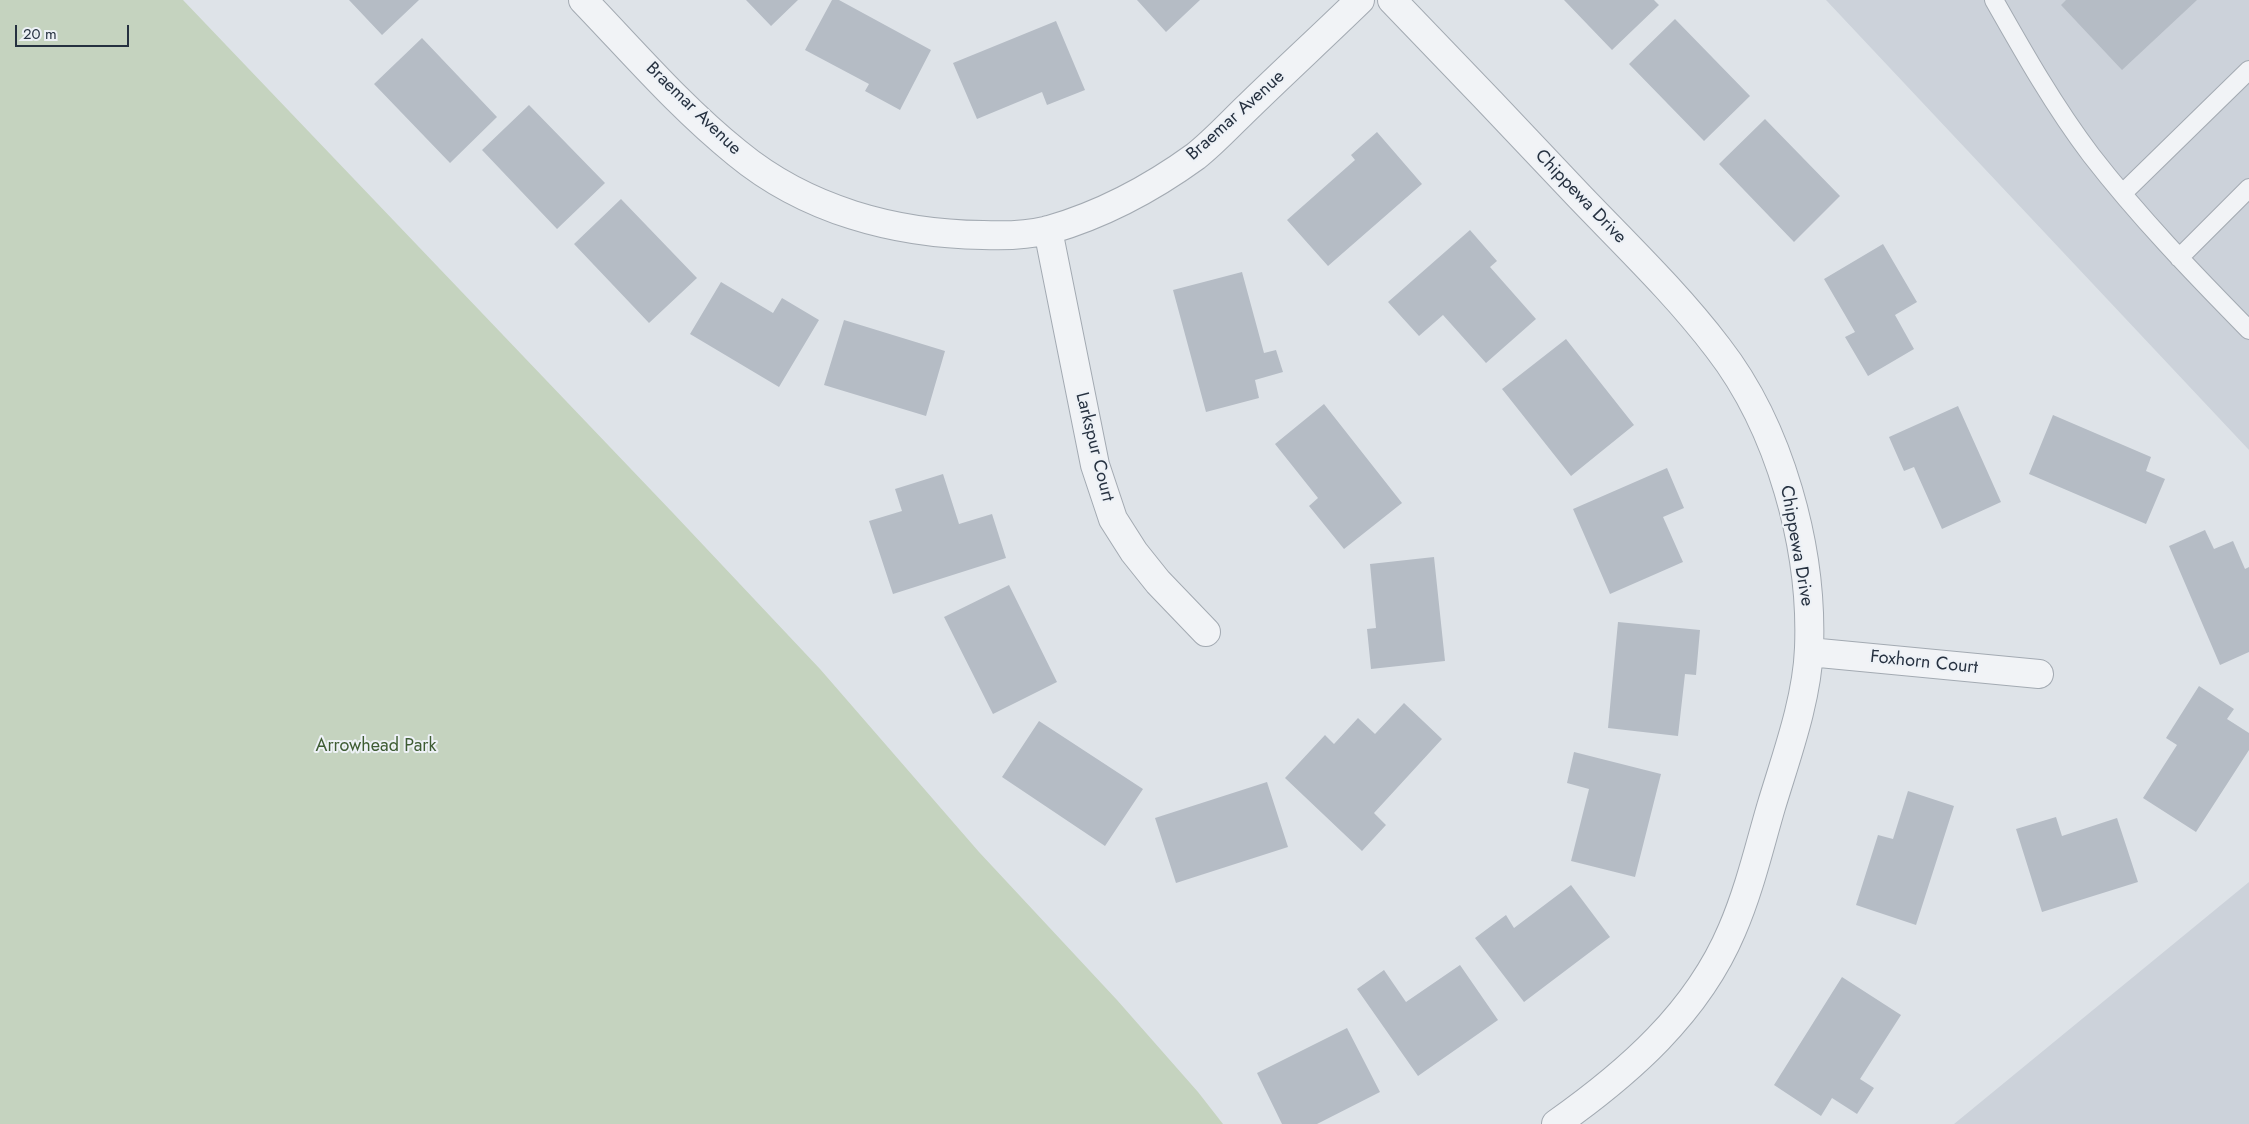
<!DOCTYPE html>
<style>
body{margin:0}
#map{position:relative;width:2249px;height:1124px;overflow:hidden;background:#dee3e8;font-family:Jost,sans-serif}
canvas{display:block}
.scale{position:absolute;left:15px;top:25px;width:114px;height:22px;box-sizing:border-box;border:2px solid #263140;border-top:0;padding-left:6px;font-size:15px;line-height:18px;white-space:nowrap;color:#263140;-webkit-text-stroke:4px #edf1f6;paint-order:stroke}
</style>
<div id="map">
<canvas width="2249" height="1124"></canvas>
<div class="scale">20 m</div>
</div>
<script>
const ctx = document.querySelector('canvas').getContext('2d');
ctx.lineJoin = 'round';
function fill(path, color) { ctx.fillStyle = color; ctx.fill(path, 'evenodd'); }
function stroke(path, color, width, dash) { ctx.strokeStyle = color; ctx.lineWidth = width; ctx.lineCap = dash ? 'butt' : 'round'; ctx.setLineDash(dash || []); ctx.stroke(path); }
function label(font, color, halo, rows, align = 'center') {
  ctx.font = font + ' Jost,sans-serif'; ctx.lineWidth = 4; ctx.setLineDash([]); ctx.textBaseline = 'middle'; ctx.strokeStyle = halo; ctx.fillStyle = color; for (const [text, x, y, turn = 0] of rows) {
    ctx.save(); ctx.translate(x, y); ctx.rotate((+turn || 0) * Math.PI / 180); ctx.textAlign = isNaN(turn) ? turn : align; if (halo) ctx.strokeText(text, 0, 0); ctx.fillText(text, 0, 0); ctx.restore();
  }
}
fill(new Path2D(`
 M 1826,0 L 2249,0 L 2249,450 Z
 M 2249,882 L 2249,1124 L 1954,1124 Z`), '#ccd2da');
fill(new Path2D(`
 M 0,0 L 183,0 L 673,513 L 820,669 L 979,852 L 1117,1000 L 1198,1092 L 1223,1124 L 0,1124 Z`), '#c5d3bf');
fill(new Path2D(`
 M 349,0 L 419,0 L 382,35 Z
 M 746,0 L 798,0 L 771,26 Z
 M 832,0 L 839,0 L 931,50 L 900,110 L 865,91 L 869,84 L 805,50 Z
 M 1137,0 L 1200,0 L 1166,32 Z
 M 1564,0 L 1654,0 L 1659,5 L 1612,50 Z
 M 2066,0 L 2197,0 L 2122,70 L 2061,5 Z
 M 1675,19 L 1750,96 L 1704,141 L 1629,64 Z
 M 1056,21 L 1085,90 L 1047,105 L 1042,92 L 977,119 L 953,63 Z
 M 422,38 L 497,117 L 450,163 L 374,84 Z
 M 529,105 L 605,183 L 557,229 L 482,150 Z
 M 1765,119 L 1840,196 L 1794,242 L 1719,164 Z
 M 1377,132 L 1422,184 L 1328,266 L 1287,220 L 1355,160 L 1351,155 Z
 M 621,199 L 697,278 L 649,323 L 574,244 Z
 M 1470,230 L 1497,261 L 1490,267 L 1536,319 L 1486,363 L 1443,315 L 1419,336 L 1388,302 Z
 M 1883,244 L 1917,302 L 1895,315 L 1914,349 L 1868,376 L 1845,337 L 1855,332 L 1824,279 Z
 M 1242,272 L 1264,353 L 1276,350 L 1283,372 L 1255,380 L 1259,398 L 1206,412 L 1173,290 Z
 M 721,282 L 773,313 L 782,298 L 819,320 L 779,387 L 690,334 Z
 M 844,320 L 945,351 L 926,416 L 824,385 Z
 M 1566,339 L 1634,425 L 1571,476 L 1502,389 Z
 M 1324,404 L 1402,503 L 1344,549 L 1309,506 L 1318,498 L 1275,444 Z
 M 1958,406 L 2001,502 L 1942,529 L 1914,467 L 1904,471 L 1889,437 Z
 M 2053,415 L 2151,457 L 2146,471 L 2165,479 L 2146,524 L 2029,474 Z
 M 1667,468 L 1684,508 L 1663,517 L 1683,562 L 1610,594 L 1573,509 Z
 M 943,474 L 959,524 L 992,514 L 1006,558 L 893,594 L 869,521 L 902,511 L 895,489 Z
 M 2205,530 L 2214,549 L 2233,541 L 2245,569 L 2249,567 L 2249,652 L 2220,665 L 2169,546 Z
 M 1434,557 L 1445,661 L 1371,669 L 1367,629 L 1376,628 L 1370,564 Z
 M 1009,585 L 1057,682 L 993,714 L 944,617 Z
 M 1618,622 L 1700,630 L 1696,675 L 1685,674 L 1678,736 L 1608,728 Z
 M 2199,686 L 2234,709 L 2227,719 L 2249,733 L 2249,750 L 2196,832 L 2143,798 L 2177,745 L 2166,738 Z
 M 1404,703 L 1442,739 L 1374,813 L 1386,825 L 1362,851 L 1285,778 L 1325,735 L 1334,744 L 1358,718 L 1375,734 Z
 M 1039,721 L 1143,789 L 1105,846 L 1002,777 Z
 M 1574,752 L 1661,774 L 1635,877 L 1571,861 L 1589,789 L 1567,783 Z
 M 1267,782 L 1288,847 L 1176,883 L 1155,818 Z
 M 1908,791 L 1954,806 L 1916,925 L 1856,905 L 1878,835 L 1893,839 Z
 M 2056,817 L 2062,836 L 2117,818 L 2138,882 L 2042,912 L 2016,829 Z
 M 1571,885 L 1610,937 L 1524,1002 L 1475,938 L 1506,915 L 1514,928 Z
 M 1460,965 L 1498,1020 L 1418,1076 L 1357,989 L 1384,970 L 1406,1002 Z
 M 1842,977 L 1901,1015 L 1860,1079 L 1874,1088 L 1857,1114 L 1832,1098 L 1821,1116 L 1774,1085 Z
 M 1347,1028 L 1380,1092 L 1317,1124 L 1282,1124 L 1257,1073 Z`), '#b5bcc5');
const lane = new Path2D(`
 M 1994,0 C 2024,53 2054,106 2091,155 C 2139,217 2194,274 2249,330
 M 2123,193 L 2249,70
 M 2179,258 L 2249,188`);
const street = new Path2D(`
 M 583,0 C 633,52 681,108 737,153 C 806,210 895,234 983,235 C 1004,236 1028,235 1049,230 C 1101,215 1152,188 1196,156 C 1215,141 1233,121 1251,104 C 1287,69 1324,35 1360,0
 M 1392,0 C 1455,65 1518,131 1580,197 C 1627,246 1677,294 1718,348 C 1780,428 1813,548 1809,648 C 1807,701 1786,757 1771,807 C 1759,848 1749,891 1732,930 C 1697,1013 1628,1073 1556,1124
 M 1048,230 L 1095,465 L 1113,519 L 1134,552 L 1158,582 L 1206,632
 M 1809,652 L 2039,674`);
stroke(lane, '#a3aab2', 20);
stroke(street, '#a3aab2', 30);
stroke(lane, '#f1f3f6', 18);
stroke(street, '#f1f3f6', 28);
label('18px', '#263140', '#edf1f6', [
 ["Braemar Avenue",693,109,44],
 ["Braemar Avenue",1236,116,-42],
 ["Chippewa Drive",1580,197,46],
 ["Larkspur Court",1094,447,76],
 ["Chippewa Drive",1796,546,80],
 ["Foxhorn Court",1924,663,6]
]);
label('18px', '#3e5c33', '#edf1f6', [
 ["Arrowhead Park",376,747]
]);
</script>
